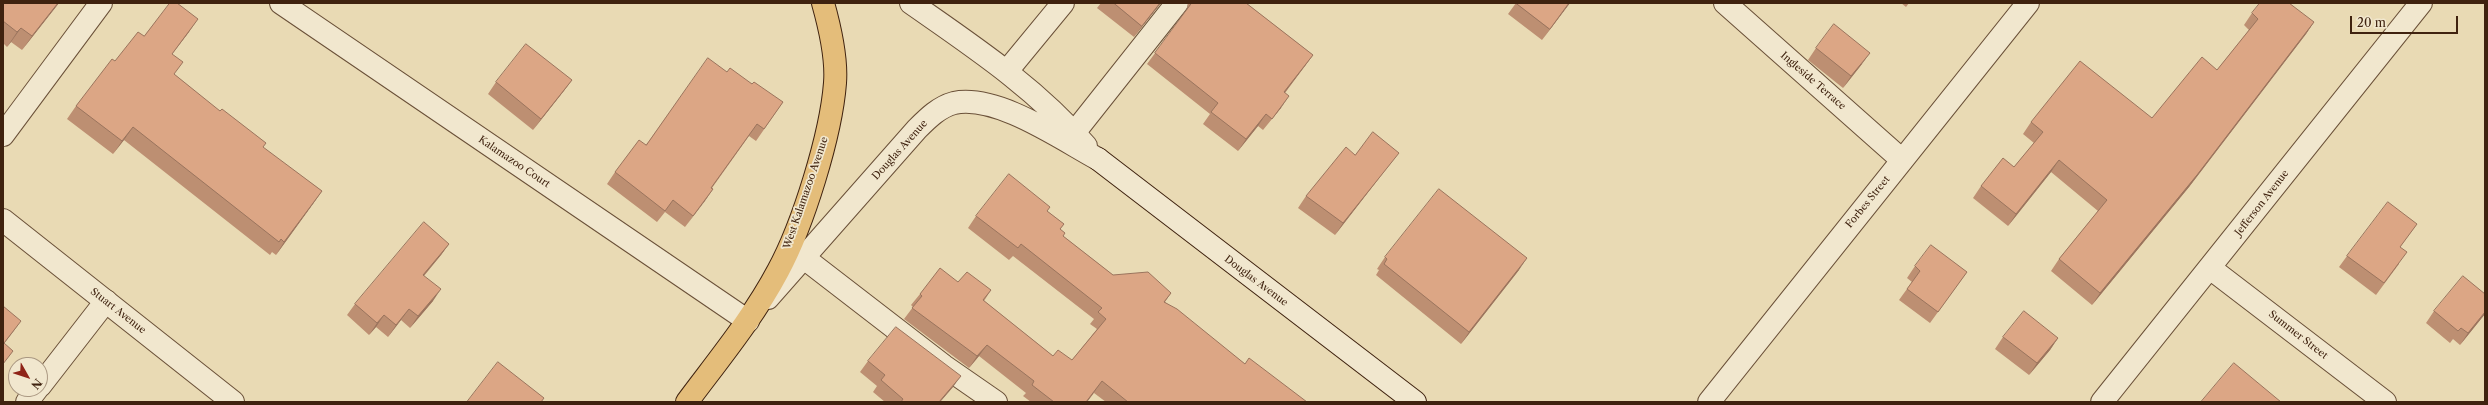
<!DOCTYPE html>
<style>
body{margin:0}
#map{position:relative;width:2488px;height:405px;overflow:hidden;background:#e9dab4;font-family:"Libre Caslon Text",serif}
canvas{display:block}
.frame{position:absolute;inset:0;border:4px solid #3f220f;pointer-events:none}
.north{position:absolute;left:8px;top:357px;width:40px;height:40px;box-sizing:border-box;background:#f1e7ce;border:1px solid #aa9882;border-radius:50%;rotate:129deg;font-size:11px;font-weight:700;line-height:16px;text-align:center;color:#3f220f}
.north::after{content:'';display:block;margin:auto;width:14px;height:18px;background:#8f2418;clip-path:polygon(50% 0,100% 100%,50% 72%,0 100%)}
.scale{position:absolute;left:2350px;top:16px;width:108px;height:18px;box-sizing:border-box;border:2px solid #3f220f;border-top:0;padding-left:5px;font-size:12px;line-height:14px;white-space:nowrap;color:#3f220f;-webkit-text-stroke:3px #f1e7ce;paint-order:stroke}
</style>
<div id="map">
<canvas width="2488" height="405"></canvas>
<div class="frame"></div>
<div class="north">N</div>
<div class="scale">20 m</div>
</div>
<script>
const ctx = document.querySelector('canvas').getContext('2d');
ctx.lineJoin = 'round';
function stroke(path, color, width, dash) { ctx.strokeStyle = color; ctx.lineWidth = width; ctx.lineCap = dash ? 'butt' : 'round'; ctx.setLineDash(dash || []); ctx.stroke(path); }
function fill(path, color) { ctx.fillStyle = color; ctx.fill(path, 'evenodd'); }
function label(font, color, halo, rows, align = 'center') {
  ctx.font = font + ' "Libre Caslon Text",serif'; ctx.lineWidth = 3.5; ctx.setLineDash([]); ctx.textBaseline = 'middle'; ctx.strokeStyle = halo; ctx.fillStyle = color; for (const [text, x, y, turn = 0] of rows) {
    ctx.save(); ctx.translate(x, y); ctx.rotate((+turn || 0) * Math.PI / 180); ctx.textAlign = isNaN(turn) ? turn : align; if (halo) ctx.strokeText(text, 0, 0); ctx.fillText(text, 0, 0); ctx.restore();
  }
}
const service = new Path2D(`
 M 1725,3 L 1902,160
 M 1074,133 L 1177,3
 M 3,135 L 101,3
 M 804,258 L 944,366 L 996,402
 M 40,386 L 106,301
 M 27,402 L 37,389`);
const minor = new Path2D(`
 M 281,3 L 748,321
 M 1007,71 L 1063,3
 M 3,220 L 233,402
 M 2210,268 L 2385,402
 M 1709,402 L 2028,3
 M 2102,402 L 2421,3`);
const tertiary = new Path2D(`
 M 911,3 C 974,47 1036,88 1086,146
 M 768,298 L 917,129 C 928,118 939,107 954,103 C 997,94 1061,139 1098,159`);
const secondary = new Path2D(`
 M 1098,159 L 1415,402`);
const primary = new Path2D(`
 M 687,402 C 719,359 753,318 778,271 C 803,225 831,135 835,83 C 837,58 830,28 823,3`);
stroke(service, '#6a5038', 24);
stroke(minor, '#6a5038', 24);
stroke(tertiary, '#6a5038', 24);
stroke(secondary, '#3f220f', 24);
stroke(primary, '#3f220f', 24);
stroke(service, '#f1e7ce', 22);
stroke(minor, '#f1e7ce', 22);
stroke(tertiary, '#f1e7ce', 22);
stroke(secondary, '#f1e7ce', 22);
stroke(primary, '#e4bd7a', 22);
fill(new Path2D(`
 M 3,3 L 59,3 L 22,50 L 11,42 L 7,47 L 3,43 Z
 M 1101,3 L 1161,3 L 1134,37 L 1097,8 Z
 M 1188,3 L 1246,3 L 1313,55 L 1285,93 L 1281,108 L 1263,130 L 1258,126 L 1238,151 L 1203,124 L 1210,114 L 1147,64 L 1187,10 Z
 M 1516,3 L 1570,3 L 1542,40 L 1508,14 Z
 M 1901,3 L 1909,3 L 1906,7 Z
 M 2252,13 L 2314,22 L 2306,34 L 2189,187 L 2092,305 L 2051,271 L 2059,259 L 2098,211 L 2051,172 L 2008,226 L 1973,198 L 1981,186 L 2014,167 L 2034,143 L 2023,134 L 2031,122 L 2152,118 L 2217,70 L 2249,30 L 2244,25 Z
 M 189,32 L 172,54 L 174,74 L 263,148 L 322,191 L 276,255 L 272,252 L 270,255 L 124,140 L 113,154 L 67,119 L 76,106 L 115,61 L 144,36 Z
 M 1816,48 L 1862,64 L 1843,88 L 1808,60 Z
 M 727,72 L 752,84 L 783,102 L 756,141 L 749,136 L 712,188 L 713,189 L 685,227 L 665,212 L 657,222 L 607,184 L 615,172 Z
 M 572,80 L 563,92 L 533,130 L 488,94 L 496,82 Z
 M 1355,155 L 1390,164 L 1335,235 L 1298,208 L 1306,196 Z
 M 1047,211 L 1064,224 L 1060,229 L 1063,236 L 1113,275 L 1171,293 L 1165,302 L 1245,364 L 1307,402 L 1106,402 L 1094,393 L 1087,402 L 1031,402 L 1023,396 L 1026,393 L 979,356 L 969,368 L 904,319 L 913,307 L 911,305 L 920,294 L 958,282 L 991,290 L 984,301 L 1053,356 L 1072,360 L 1097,329 L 1090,324 L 1094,319 L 1013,256 L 1009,260 L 968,228 L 976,216 Z
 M 2417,224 L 2400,247 L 2399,264 L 2376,295 L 2339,267 L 2347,256 Z
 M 449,244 L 441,255 L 424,276 L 433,301 L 410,328 L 401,320 L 388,337 L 376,327 L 369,335 L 347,315 L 355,304 Z
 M 1385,257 L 1519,270 L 1461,344 L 1376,275 L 1379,270 L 1377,269 Z
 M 1915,266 L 1967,272 L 1930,323 L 1899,300 L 1912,282 L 1907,278 Z
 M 2485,294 L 2485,314 L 2460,345 L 2453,339 L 2450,343 L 2426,323 L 2434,311 Z
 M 2003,337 L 2058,338 L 2050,350 L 2029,375 L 1995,349 Z
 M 868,361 L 953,387 L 940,402 L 885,402 L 873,392 L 877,386 L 860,372 Z`), '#bd8f72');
fill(new Path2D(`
 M 58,3 L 59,3 L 22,50 L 32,36 Z
 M 1160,3 L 1161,3 L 1134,37 L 1142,26 Z
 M 1569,3 L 1570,3 L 1542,40 L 1550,29 Z
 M 198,19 L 189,32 L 163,66 L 172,54 Z
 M 2314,22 L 2306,34 L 2189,187 L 2092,305 L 2100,293 Z
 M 21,28 L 11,42 L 7,47 L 17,32 Z
 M 1870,53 L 1862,64 L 1843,88 L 1851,76 Z
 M 1313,55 L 1305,66 L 1276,104 L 1284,92 Z
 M 572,80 L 563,92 L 533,130 L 541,119 Z
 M 1289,96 L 1281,108 L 1263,130 L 1272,119 Z
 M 1266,114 L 1258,126 L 1238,151 L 1246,139 Z
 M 133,127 L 124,140 L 113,154 L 122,141 Z
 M 1399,153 L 1390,164 L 1335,235 L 1343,223 Z
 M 2059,160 L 2051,172 L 2008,226 L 2016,214 Z
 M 713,189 L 705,201 L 685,227 L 693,216 Z
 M 322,191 L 313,204 L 276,255 L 284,242 Z
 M 449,244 L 441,255 L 415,286 L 423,275 Z
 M 1527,258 L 1519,270 L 1461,344 L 1469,332 Z
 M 441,289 L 433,301 L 410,328 L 418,316 Z
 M 409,309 L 401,320 L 388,337 L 396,325 Z
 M 2485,312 L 2485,314 L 2460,345 L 2468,333 Z
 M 384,315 L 376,327 L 369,335 L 377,323 Z
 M 21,321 L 13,332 L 3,345 L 3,344 Z
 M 2058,338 L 2050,350 L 2029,375 L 2037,363 Z
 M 987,345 L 979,356 L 969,368 L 977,356 Z
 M 961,376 L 953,387 L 940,402 L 939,402 Z
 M 1102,381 L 1087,402 L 1086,402 Z`), '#9a745d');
const building = new Path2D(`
 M 3,3 L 58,3 L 32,36 L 21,28 L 17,32 L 3,21 Z
 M 170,3 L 177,3 L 198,19 L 172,54 L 183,62 L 174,74 L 220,111 L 222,109 L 266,143 L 263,147 L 322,191 L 284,242 L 281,239 L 279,242 L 133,127 L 122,141 L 76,106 L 112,59 L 115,61 L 138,32 L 144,36 Z
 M 1114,3 L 1160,3 L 1142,26 Z
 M 1192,3 L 1246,3 L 1313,55 L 1284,92 L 1289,96 L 1272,119 L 1266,114 L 1246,139 L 1211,112 L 1218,103 L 1155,53 Z
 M 1516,3 L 1569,3 L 1550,29 Z
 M 2260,3 L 2289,3 L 2314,22 L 2197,175 L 2100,293 L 2059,259 L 2107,200 L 2059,160 L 2016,214 L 1981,186 L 2003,158 L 2014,167 L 2043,132 L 2031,122 L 2080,61 L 2152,118 L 2202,57 L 2217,70 L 2258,19 L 2252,13 Z
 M 1834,24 L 1870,53 L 1851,76 L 1816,48 Z
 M 526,44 L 572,80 L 541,119 L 496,82 Z
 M 708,58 L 727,72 L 730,68 L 752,84 L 754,82 L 783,102 L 764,129 L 757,124 L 711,188 L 713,189 L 693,216 L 673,200 L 665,211 L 615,172 L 639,140 L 646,145 Z
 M 1373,132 L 1399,153 L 1343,223 L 1306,196 L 1346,147 L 1355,155 Z
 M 1009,174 L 1050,207 L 1047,211 L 1064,224 L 1060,229 L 1065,233 L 1063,236 L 1113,275 L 1148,272 L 1171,293 L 1164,302 L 1177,309 L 1245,364 L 1249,358 L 1307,402 L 1128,402 L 1102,381 L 1086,402 L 1054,402 L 1032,385 L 1034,381 L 987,345 L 977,356 L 912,308 L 922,296 L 920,294 L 940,268 L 958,282 L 967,272 L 991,290 L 983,300 L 1053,356 L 1058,350 L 1072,360 L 1106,319 L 1098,312 L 1102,308 L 1021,244 L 1018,248 L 976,216 Z
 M 1439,189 L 1527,258 L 1469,332 L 1384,264 L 1387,259 L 1385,257 Z
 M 2388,202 L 2417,224 L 2400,247 L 2407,252 L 2384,283 L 2347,256 Z
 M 424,222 L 449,244 L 423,275 L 441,289 L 418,316 L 409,309 L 396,325 L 384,315 L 377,323 L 355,304 Z
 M 1931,245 L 1967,272 L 1938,312 L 1907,289 L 1920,271 L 1915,266 Z
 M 2463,276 L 2485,294 L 2485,312 L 2468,333 L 2461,328 L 2458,331 L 2434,311 Z
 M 3,306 L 21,321 L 4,343 L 13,351 L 3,364 Z
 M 2024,311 L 2058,338 L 2037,363 L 2003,337 Z
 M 896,327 L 961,376 L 939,402 L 901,402 L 903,399 L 881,380 L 885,375 L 868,361 Z
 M 498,362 L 544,398 L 541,402 L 467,402 Z
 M 2234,363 L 2281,402 L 2201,402 Z`);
fill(building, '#dca685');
stroke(building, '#9a745d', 1);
label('10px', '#3f220f', '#f1e7ce', [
 ["Ingleside Terrace",1813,81,41],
 ["Douglas Avenue",900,150,-48],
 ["Kalamazoo Court",514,162,34],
 ["West Kalamazoo Avenue",806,193,-71],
 ["Forbes Street",1868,202,-51],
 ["Jefferson Avenue",2262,203,-52],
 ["Douglas Avenue",1256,281,37],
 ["Stuart Avenue",118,311,38],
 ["Summer Street",2298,335,38]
]);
</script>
